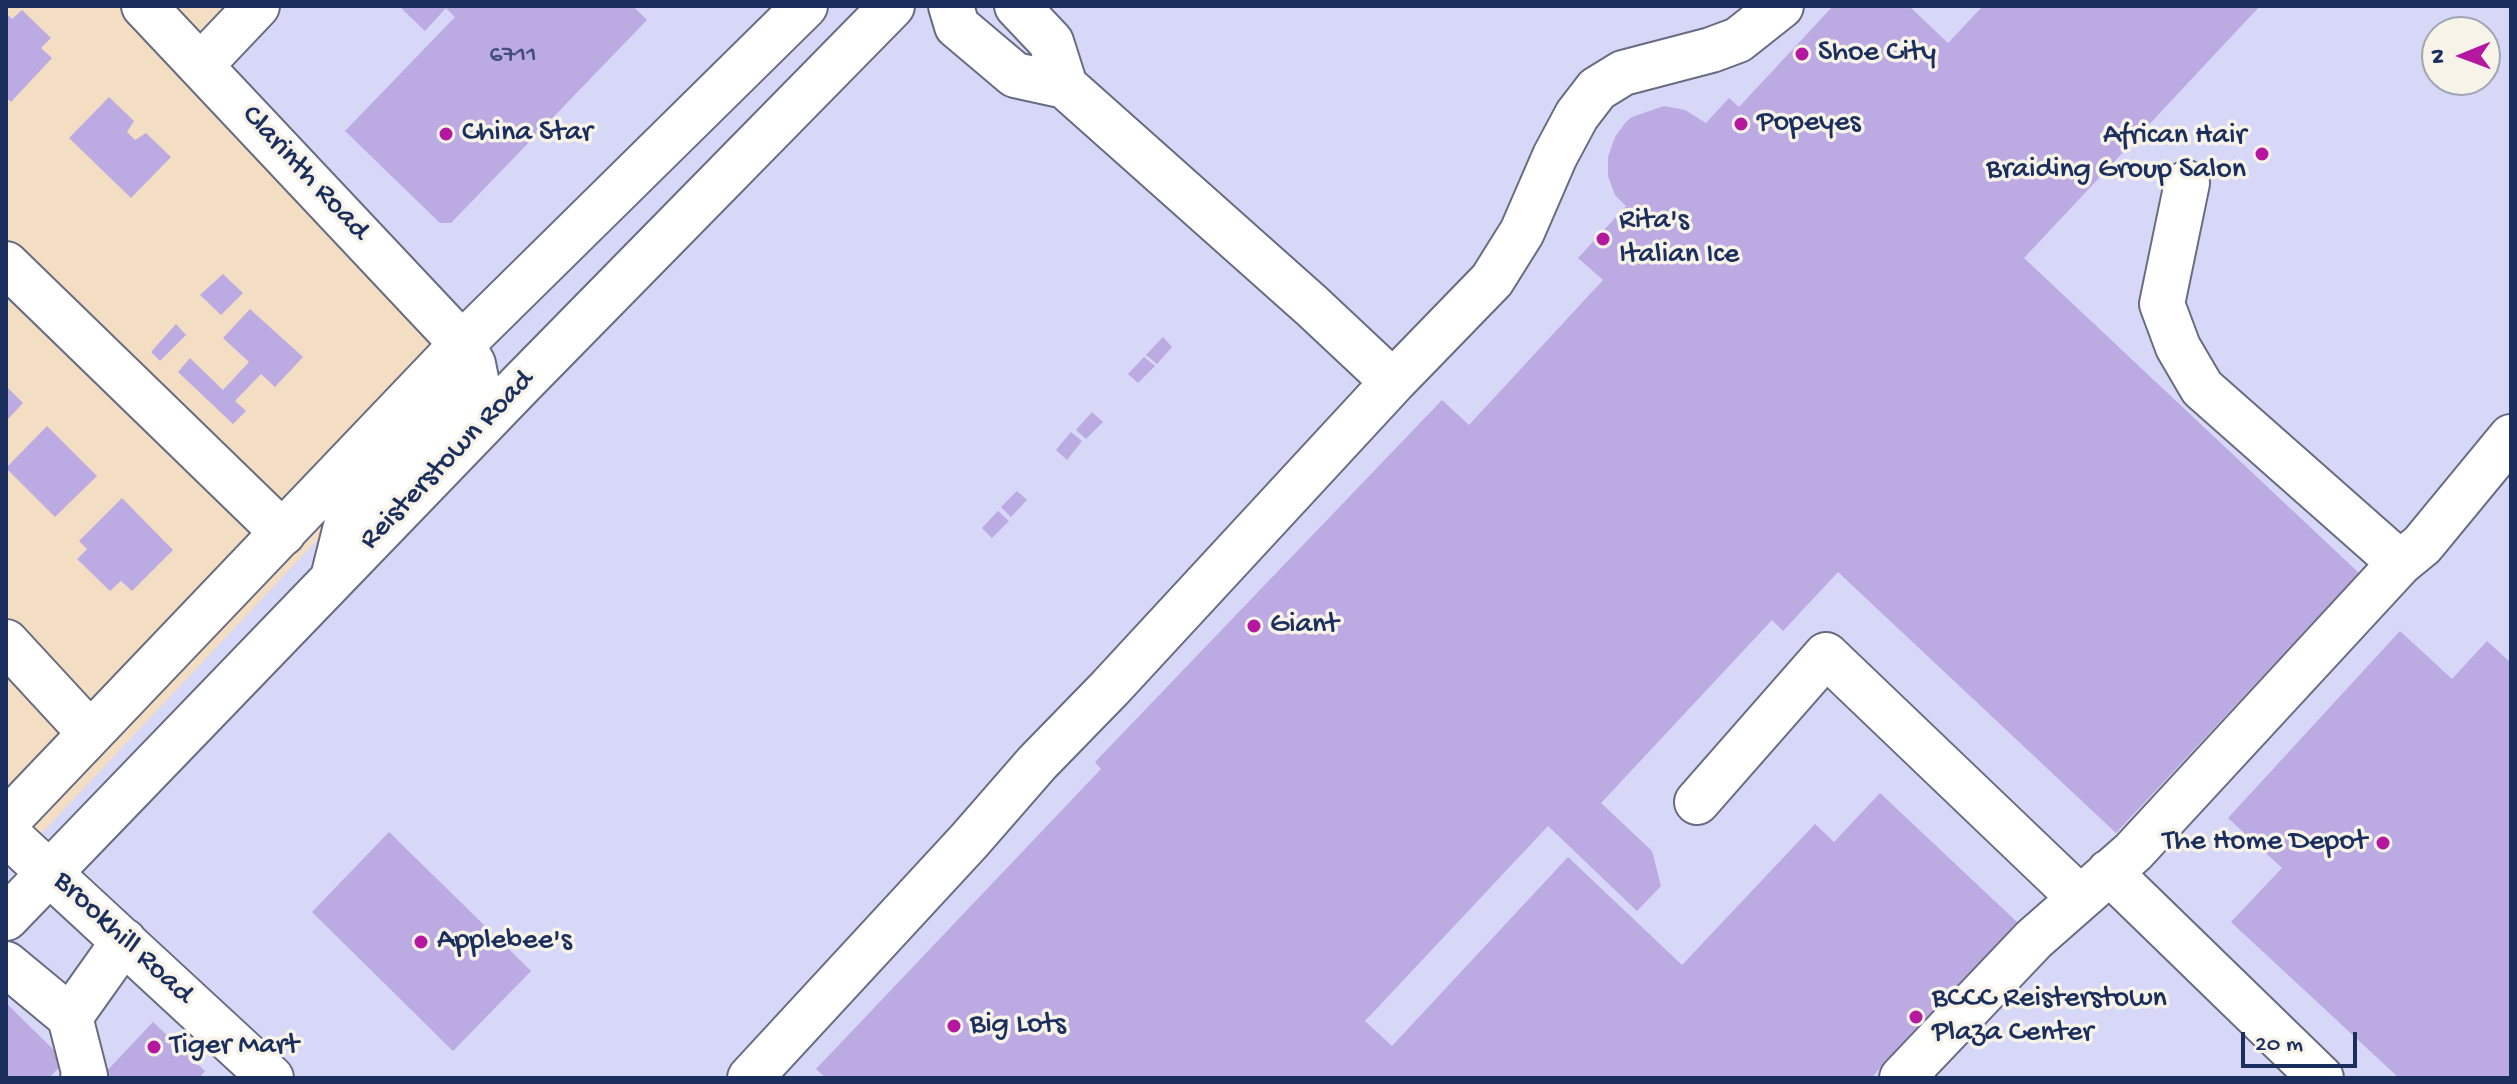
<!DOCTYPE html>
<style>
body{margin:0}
#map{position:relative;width:2517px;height:1084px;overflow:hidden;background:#f4dec3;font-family:"Gochi Hand",sans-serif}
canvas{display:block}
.frame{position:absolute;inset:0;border:8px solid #1b2f5e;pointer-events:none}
.north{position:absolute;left:2421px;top:16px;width:80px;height:80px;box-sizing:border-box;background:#f7f3e8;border:2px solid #9fa5b1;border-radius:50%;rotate:269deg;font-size:22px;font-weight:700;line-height:32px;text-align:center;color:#1b2f5e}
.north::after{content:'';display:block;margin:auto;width:28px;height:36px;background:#b5179e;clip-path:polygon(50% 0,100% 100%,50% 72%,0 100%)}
.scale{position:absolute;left:2241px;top:1032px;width:116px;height:36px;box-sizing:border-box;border:4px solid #1b2f5e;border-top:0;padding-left:10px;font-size:24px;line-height:28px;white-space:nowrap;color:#1b2f5e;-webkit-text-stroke:6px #f7f3e8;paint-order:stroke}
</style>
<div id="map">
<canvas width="2517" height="1084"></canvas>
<div class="frame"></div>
<div class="north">N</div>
<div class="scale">20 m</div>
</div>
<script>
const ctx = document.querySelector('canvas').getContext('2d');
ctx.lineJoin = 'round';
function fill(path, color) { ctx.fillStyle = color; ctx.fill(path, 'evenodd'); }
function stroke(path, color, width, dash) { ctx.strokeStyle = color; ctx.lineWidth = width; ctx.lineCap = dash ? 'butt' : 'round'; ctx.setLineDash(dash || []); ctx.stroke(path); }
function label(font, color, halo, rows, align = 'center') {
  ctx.font = font + ' "Gochi Hand",sans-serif'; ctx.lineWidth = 7; ctx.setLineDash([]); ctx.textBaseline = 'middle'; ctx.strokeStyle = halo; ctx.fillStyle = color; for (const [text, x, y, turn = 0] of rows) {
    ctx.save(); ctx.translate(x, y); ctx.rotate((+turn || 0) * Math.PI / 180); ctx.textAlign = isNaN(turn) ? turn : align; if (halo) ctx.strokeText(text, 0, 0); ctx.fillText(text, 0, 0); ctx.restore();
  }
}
fill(new Path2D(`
 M 255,6 L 2511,6 L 2511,1078 L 6,1078 L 6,871 L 493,353 L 197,65 ZM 2437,32 L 2485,32 L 2485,80 L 2437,80 Z`), '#d7d7f8');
fill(new Path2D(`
 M 399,6 L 633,6 L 647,20 L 451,223 L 440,223 L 345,131 L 455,17 L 446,8 L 425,31 Z
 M 1833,6 L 1909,6 L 1948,43 L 1983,6 L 2260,6 L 2024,258 L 2359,573 L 2116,833 L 1838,572 L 1783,631 L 1772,620 L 1601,803 L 1652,851 L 1661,886 L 1637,911 L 1548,826 L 1365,1021 L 1392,1046 L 1568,857 L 1682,965 L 1815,824 L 1834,842 L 1880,793 L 2017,922 L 1871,1078 L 826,1078 L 816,1069 L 1101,769 L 1095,762 L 1442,400 L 1469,425 L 1603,280 L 1578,258 L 1626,206 L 1615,195 L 1608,176 L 1608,157 L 1615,137 L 1626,122 L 1632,117 L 1664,106 L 1685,110 L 1706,123 L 1729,98 L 1739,107 Z
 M 22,10 L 51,38 L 41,48 L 52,58 L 11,102 L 6,97 L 6,13 L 12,19 Z
 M 109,97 L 134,121 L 127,132 L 135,140 L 146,133 L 171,157 L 131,198 L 69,138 Z
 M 223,274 L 243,293 L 221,315 L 200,295 Z
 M 250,309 L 303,357 L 275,387 L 261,374 L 235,401 L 246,411 L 233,424 L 178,372 L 190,358 L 223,390 L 249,362 L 223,338 Z
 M 176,324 L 186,335 L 160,361 L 151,352 Z
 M 1163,337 L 1172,347 L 1157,364 L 1146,355 Z
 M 1144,357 L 1155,366 L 1138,383 L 1128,374 Z
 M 6,386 L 23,403 L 6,421 Z
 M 1092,412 L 1103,422 L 1086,439 L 1076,430 Z
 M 47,426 L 97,476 L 55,517 L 6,468 Z
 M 1071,432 L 1082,441 L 1067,460 L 1056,450 Z
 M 1017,491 L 1027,500 L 1011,517 L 1001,507 Z
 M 122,498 L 173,550 L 132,591 L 121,581 L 110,591 L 77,559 L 87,549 L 79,541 Z
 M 998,511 L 1009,521 L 992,538 L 982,528 Z
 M 2400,631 L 2452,679 L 2487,641 L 2511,663 L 2511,1078 L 2399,1078 L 2231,922 L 2282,868 L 2228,818 Z
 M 389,832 L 531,971 L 453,1051 L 312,912 Z
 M 6,1003 L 65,1061 L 49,1078 L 6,1078 Z
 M 153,1022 L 205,1071 L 199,1078 L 100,1078 Z`), '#bcabe2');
const minor = new Path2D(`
 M 144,6 L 462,344
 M 951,6 L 957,26 L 1015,75 L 1065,86 L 1312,306 L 1393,382
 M 1017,6 L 1051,42 L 1065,86
 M 201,65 L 257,6
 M 2187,183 L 2162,304 L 2178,347 L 2202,388 L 2400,563
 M 6,264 L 283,533
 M 6,642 L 90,733
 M 1697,802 L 1826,655 L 2080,898
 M 6,833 L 271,1078
 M 2109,872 L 2321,1078
 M 6,964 L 70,1017
 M 83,1078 L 85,1076 L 70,1017 L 124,941
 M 750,1078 L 969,841 L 1037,763 L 1110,688 L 1393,382 L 1492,280 L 1522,232 L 1555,156 L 1577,115 L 1597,89 L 1623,73 L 1711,50 L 1738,40 L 1781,6
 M 1902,1078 L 2034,939 L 2133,852 L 2400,563 L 2422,545 L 2511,437`);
const major = new Path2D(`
 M 333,578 L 347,522 L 354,510 L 469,390 L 476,379 L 473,364 L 462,344
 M 6,822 L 462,344 L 805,6
 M 6,918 L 521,384 L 892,6`);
stroke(minor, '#676c81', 48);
stroke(major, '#676c81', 48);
stroke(minor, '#fff', 44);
stroke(major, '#fff', 44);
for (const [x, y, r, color] of [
 [1802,54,8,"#b5179e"],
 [1741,124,8,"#b5179e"],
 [446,134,8,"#b5179e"],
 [2262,154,8,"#b5179e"],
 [1603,239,8,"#b5179e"],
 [1254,626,8,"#b5179e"],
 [2383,843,8,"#b5179e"],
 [421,942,8,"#b5179e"],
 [1916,1017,8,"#b5179e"],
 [954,1026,8,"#b5179e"],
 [154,1047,8,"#b5179e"]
]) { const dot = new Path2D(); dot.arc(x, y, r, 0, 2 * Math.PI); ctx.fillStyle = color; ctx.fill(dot); stroke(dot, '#f7f3e8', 3); }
label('26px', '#434e7f', null, [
 ["6711",513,57]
]);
label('30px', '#1b2f5e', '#f7f3e8', [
 ["Shoe City",1818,54],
 ["Popeyes",1757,124],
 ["China Star",462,134],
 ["African Hair",2246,137,"right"],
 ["Braiding Group Salon",2246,171,"right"],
 ["Rita's",1619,222],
 ["Italian Ice",1619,256],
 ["Giant",1270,626],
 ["The Home Depot",2367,843,"right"],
 ["Applebee's",437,942],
 ["BCCC Reisterstown",1932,1000],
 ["Plaza Center",1932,1034],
 ["Big Lots",970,1026],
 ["Tiger Mart",170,1047]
], 'left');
label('30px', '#1b2f5e', '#f7f3e8', [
 ["Clarinth Road",304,174,47],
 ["Reisterstown Road",448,461,-46],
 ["Brookhill Road",122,939,43]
]);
</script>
